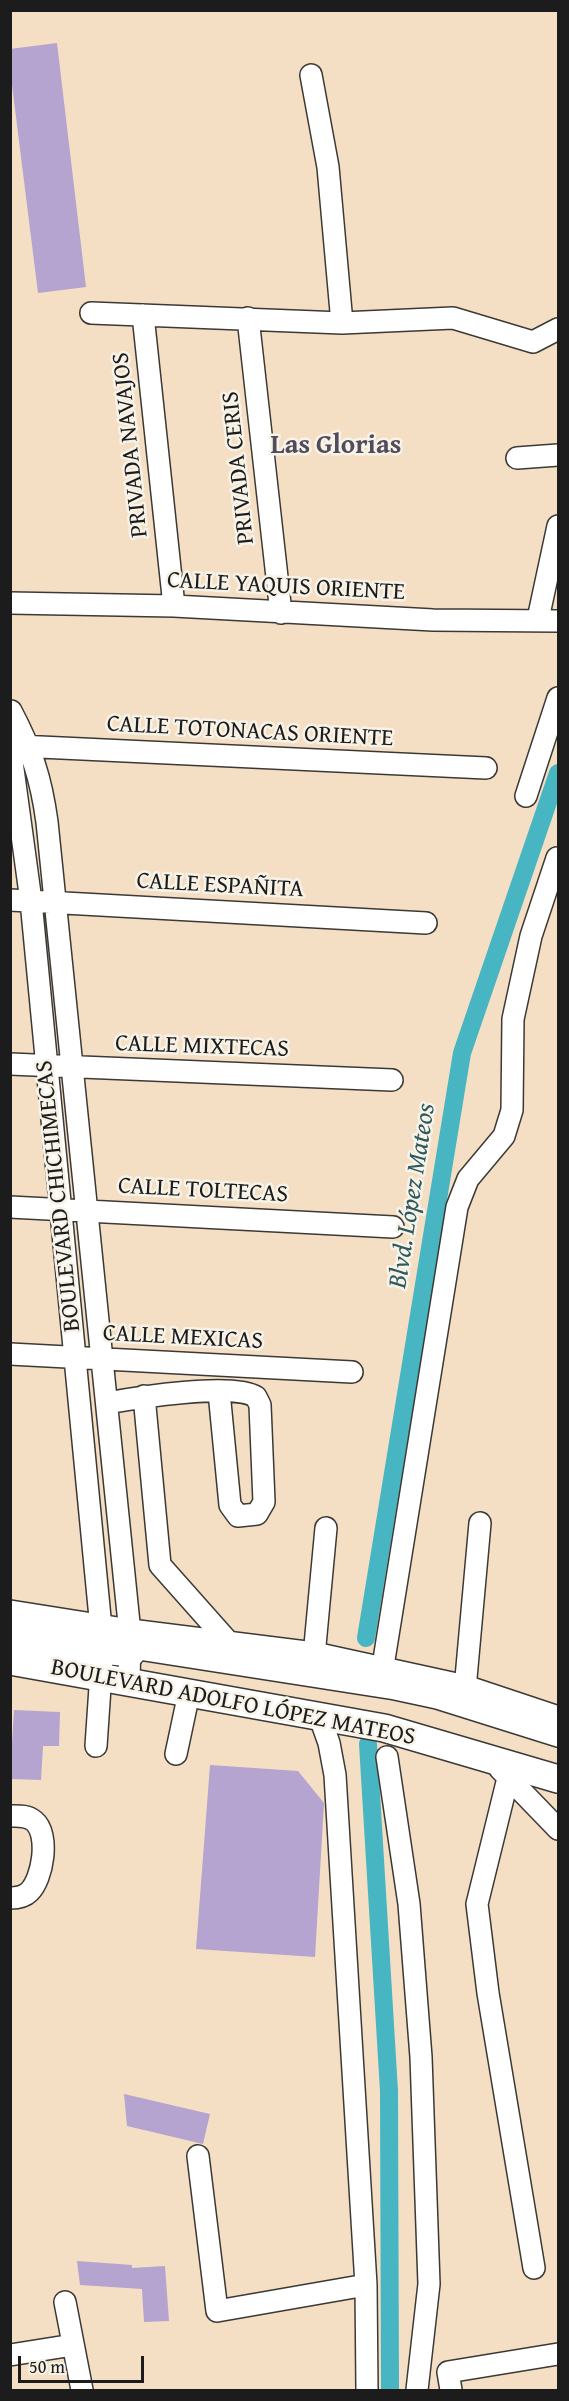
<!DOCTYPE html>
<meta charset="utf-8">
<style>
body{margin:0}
#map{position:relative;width:569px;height:2401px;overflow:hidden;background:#f4dfc4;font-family:"Gentium Book Plus",serif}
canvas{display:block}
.frame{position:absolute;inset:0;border:12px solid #1c1c1c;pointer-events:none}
.scale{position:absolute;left:18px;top:2356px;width:126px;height:27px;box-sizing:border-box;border:3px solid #1c1c1c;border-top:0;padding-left:8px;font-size:18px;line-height:21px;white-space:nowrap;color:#1c1c1c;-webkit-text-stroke:4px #f7f3e8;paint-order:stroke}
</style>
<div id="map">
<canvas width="569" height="2401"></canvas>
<div class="frame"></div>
<div class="scale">50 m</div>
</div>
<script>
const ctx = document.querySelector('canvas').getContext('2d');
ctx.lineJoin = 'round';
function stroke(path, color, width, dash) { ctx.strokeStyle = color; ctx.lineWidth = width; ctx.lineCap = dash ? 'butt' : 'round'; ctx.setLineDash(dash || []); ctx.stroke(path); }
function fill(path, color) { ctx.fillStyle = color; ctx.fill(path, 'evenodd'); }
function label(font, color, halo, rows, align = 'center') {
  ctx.font = font + ' "Gentium Book Plus",serif'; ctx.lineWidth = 5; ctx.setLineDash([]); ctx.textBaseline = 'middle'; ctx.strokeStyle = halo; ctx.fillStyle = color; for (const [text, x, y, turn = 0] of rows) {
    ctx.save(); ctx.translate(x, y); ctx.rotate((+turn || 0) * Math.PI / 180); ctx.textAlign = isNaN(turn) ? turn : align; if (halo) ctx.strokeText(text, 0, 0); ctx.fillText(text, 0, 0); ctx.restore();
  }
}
stroke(new Path2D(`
 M 366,1638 L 462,1053 L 558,773
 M 368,1744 L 389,2091 L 390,2390`), '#48b5c3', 18);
fill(new Path2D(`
 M 57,43 L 86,287 L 38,293 L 10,69 L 10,49 Z
 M 14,1710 L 60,1712 L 59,1746 L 43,1746 L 41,1780 L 10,1779 Z
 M 210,1765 L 298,1771 L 324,1803 L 315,1957 L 196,1949 Z
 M 124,2094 L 210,2114 L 203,2144 L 127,2126 Z
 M 77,2261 L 132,2265 L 132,2268 L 165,2266 L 169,2321 L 144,2322 L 142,2289 L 80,2285 Z`), '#b5a3d0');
const minor = new Path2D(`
 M 311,75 L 328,167 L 342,323
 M 91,313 L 342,323 L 453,318 L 533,342 L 558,329
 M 143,315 L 174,606
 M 248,318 L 281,613
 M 517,458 L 558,455
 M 10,603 L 174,606 L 433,620 L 558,621
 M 538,619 L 558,526
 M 11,711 C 32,751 41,778 47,822 L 130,1633 L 129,1683
 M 19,746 L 486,768
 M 10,747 L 31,901 L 101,1628 L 102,1658 L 96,1746
 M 526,796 L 558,698
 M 10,900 L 426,923
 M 10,1064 L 392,1080
 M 10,1207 L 393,1227
 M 10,1354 L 352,1372
 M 144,1396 L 160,1565 L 231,1645
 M 107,1403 C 135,1398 234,1382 256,1397 L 260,1405 L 264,1502 L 257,1514 L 238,1516 L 230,1505 L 219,1392
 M 10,1629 L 395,1689 L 437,1698 L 558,1736
 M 10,1646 L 54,1652
 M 314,1656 L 326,1528
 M 382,1672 L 457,1207 L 468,1179 L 504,1136 L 512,1110 L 513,1019 L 531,936 L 557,858
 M 465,1689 L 480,1523
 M 319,1715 L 329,1743 L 335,1775 L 366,2285 L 367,2390
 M 176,1754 L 189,1693
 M 387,1757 L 409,1904 L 421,2057 L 429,2284 L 417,2390
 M 500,1769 L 558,1829
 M 508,1778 L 477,1904 L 488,1993 L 534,2268
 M 10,1816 C 18,1816 27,1815 34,1821 C 50,1834 43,1879 29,1892 C 24,1897 17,1898 10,1898
 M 198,2156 L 217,2311 L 366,2285
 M 65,2302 L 82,2390
 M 10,2355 L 73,2345
 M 451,2390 L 448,2372 L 558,2354`);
const major = new Path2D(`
 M 10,1614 L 130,1633 L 314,1656 L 465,1689 L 558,1720
 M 36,1656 L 102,1650 L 131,1653
 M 10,1661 L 384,1728 L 558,1779`);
stroke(minor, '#3c3935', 24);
stroke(major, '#3c3935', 30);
stroke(minor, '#fff', 21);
stroke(major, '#fff', 27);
label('24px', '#1c1c1c', '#f7f3e8', [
 ["PRIVADA NAVAJOS",131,445,-96],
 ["PRIVADA CERIS",239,468,-96],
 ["CALLE YAQUIS ORIENTE",286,587,3],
 ["CALLE TOTONACAS ORIENTE",250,732,3],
 ["CALLE ESPAÑITA",220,886,3],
 ["CALLE MIXTECAS",202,1047,2],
 ["CALLE TOLTECAS",203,1191,3],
 ["BOULEVARD CHICHIMECAS",59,1196,-96],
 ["CALLE MEXICAS",183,1338,3],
 ["BOULEVARD ADOLFO LÓPEZ MATEOS",233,1703,11]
]);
label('italic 26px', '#2e595f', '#f7f3e8', [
 ["Blvd. López Mateos",413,1196,-81]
]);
label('bold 27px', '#524b5b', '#f7f3e8', [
 ["Las Glorias",336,446]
]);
</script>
